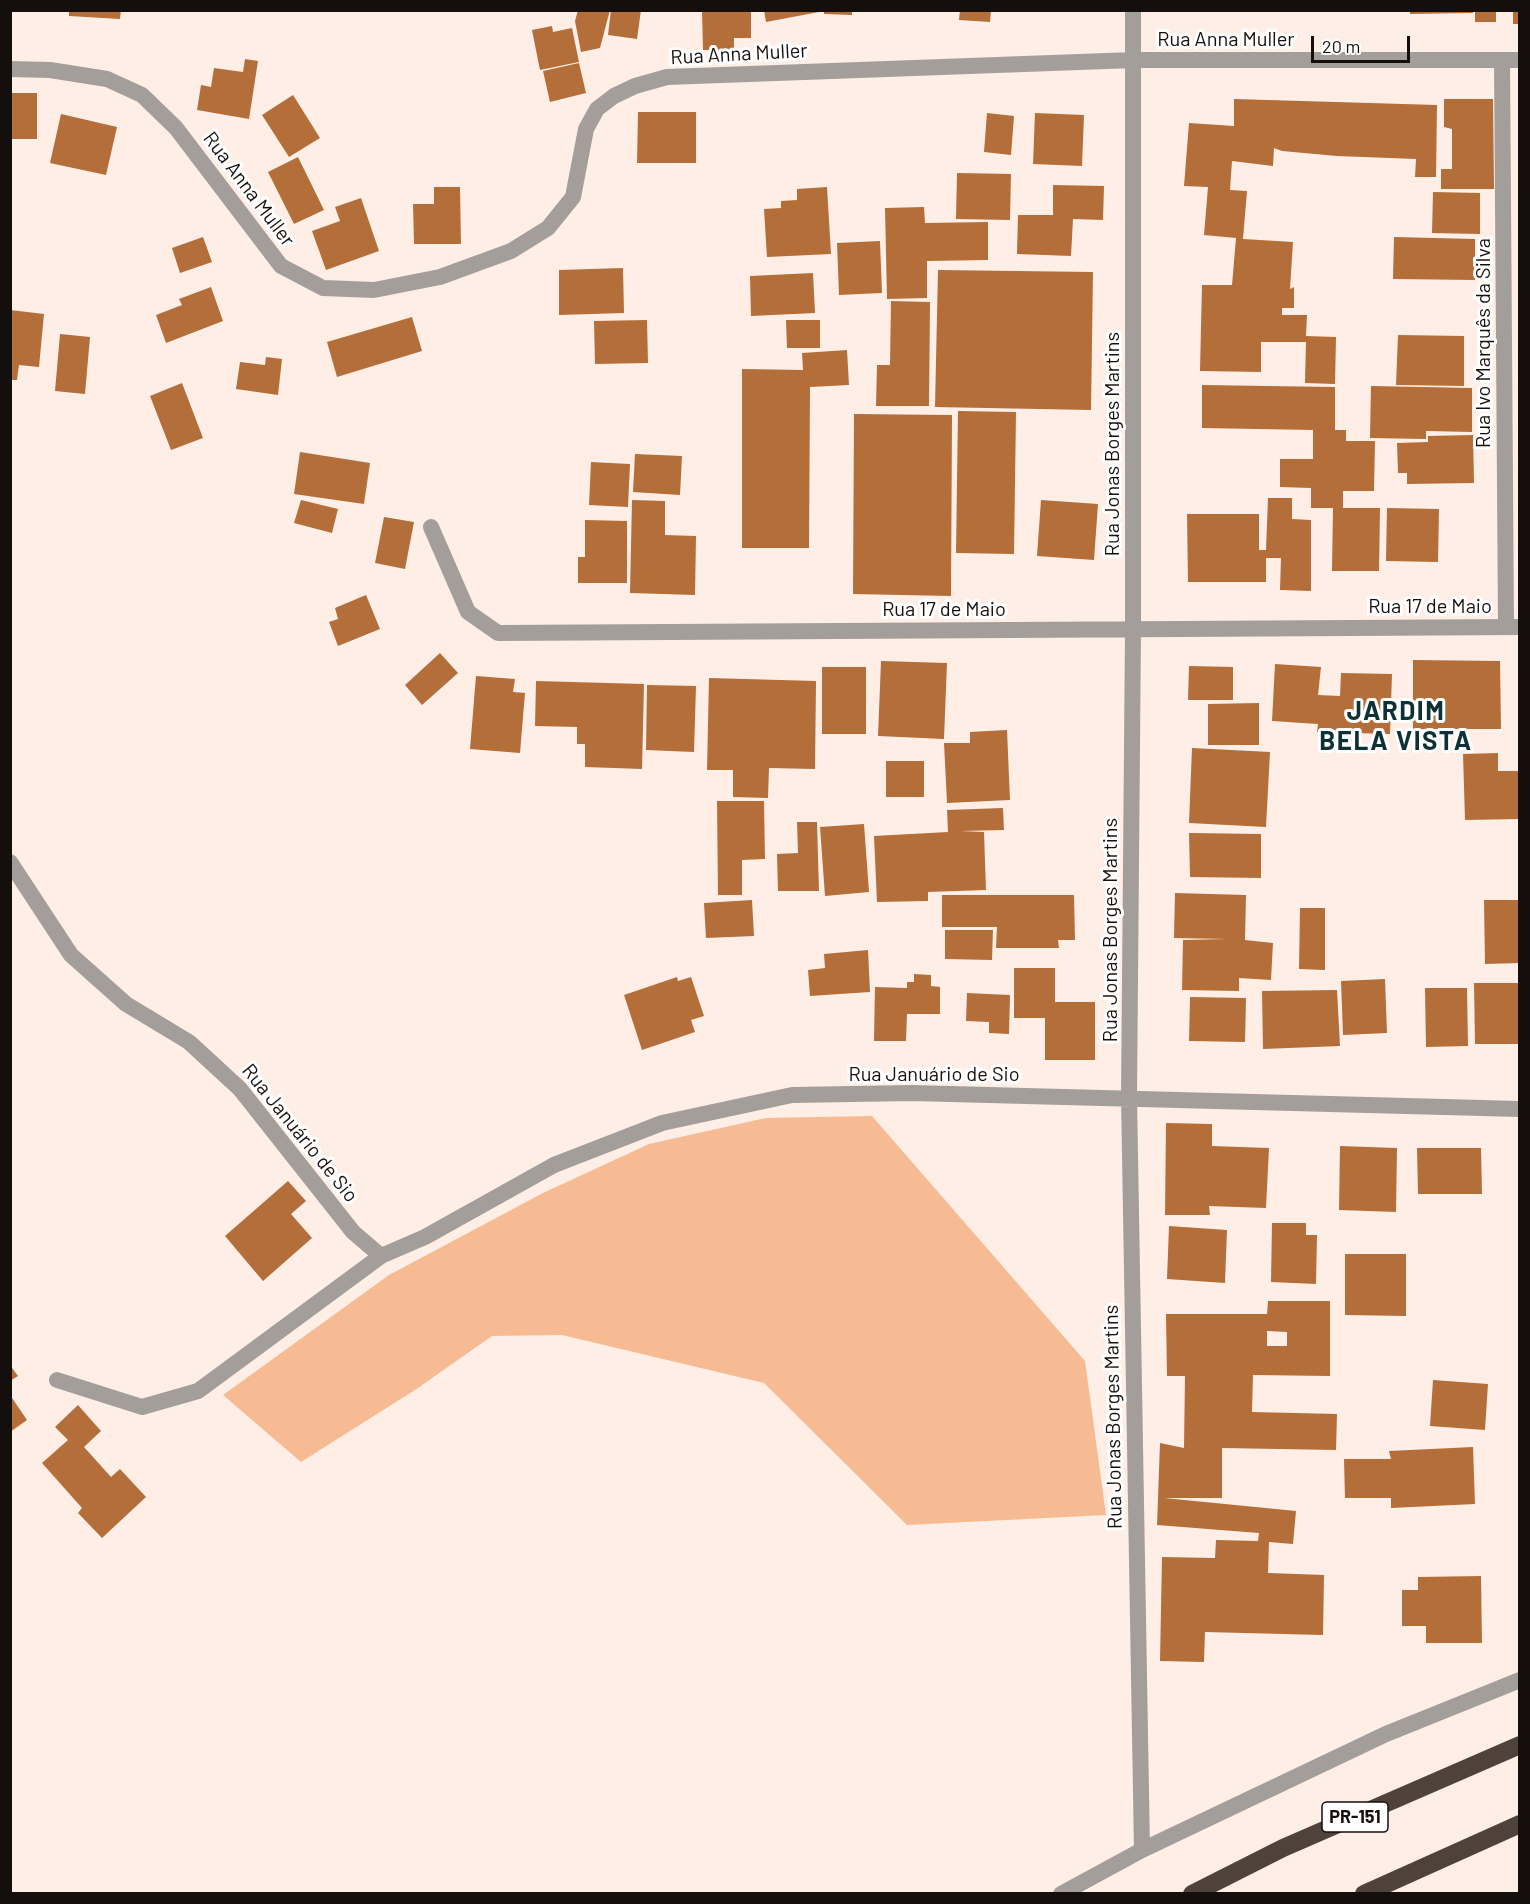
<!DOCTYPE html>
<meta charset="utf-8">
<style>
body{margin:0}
#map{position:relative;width:1530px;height:1904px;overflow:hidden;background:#feeee5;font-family:Barlow,sans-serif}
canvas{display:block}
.frame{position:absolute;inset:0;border:12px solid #140f0c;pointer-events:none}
.scale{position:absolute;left:1311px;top:36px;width:99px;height:27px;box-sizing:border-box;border:3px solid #140f0c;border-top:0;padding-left:8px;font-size:18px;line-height:21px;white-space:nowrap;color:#140f0c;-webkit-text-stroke:4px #fff;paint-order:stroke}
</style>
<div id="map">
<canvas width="1530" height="1904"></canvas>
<div class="frame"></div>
<div class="scale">20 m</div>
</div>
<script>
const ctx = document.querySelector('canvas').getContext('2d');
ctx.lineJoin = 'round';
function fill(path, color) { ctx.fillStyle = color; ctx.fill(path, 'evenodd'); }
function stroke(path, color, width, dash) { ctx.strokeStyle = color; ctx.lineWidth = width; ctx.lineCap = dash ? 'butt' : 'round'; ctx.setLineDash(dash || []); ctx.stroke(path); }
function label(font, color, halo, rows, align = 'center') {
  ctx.font = font + ' Barlow,sans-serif'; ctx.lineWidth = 6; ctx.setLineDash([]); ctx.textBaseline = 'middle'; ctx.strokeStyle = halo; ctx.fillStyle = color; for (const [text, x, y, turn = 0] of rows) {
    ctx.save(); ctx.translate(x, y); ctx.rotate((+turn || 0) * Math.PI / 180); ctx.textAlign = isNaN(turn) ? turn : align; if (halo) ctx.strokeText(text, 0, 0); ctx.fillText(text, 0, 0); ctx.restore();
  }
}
fill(new Path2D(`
 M 872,1116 L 1085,1361 L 1106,1515 L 907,1525 L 764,1383 L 562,1335 L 492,1336 L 415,1390 L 301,1462 L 223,1395 L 389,1275 L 543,1193 L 649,1144 L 766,1118 Z`), '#f7bb93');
fill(new Path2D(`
 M 69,10 L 121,10 L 120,19 L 69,16 Z
 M 578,10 L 610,10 L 600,48 L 581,52 L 575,21 Z
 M 611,10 L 641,10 L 637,39 L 608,35 Z
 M 702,10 L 751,10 L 751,38 L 734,38 L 734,50 L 703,50 Z
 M 764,10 L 819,10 L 819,12 L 766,22 Z
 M 824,10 L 852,10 L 852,15 L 824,14 Z
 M 960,10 L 991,10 L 990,22 L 959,20 Z
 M 1410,10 L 1473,10 L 1473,13 L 1410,14 Z
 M 1475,10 L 1496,10 L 1496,22 L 1475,22 Z
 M 1513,10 L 1520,10 L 1520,24 L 1513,24 Z
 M 552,26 L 553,32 L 572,28 L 579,62 L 540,70 L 532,30 Z
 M 245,59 L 258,61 L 249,119 L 197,110 L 201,85 L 211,87 L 214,68 L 243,72 Z
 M 579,63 L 586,93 L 550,102 L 543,71 Z
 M 10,93 L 37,93 L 37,139 L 10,139 Z
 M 293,95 L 320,138 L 289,157 L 262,115 Z
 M 1234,99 L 1437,105 L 1436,177 L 1415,177 L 1416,159 L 1337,156 L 1282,151 L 1274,148 L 1273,166 L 1232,161 L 1230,190 L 1247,191 L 1243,239 L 1293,242 L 1290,289 L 1294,287 L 1294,308 L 1282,308 L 1282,315 L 1307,315 L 1306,336 L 1336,337 L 1335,384 L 1305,383 L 1306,342 L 1261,342 L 1261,372 L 1200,371 L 1202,285 L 1232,285 L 1236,238 L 1204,235 L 1208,187 L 1184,186 L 1189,123 L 1234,126 Z
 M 1444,99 L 1493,99 L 1494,189 L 1441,189 L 1441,169 L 1452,169 L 1452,129 L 1444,127 Z
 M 638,112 L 696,112 L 696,163 L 637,163 Z
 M 987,113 L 1014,116 L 1011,155 L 984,152 Z
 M 1035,113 L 1084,115 L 1082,166 L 1033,164 Z
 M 61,114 L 117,127 L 106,175 L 50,163 Z
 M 298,157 L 324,210 L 294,224 L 268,172 Z
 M 957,173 L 1011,174 L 1010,220 L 956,219 Z
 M 1053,185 L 1104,186 L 1103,220 L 1073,219 L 1071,256 L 1017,254 L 1018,215 L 1053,215 Z
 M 434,187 L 460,187 L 461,244 L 414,244 L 413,204 L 434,204 Z
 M 827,187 L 831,254 L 767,257 L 764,209 L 781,208 L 781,201 L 797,200 L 797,189 Z
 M 1433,192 L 1480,193 L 1480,234 L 1432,233 Z
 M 361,198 L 379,251 L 326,270 L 312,231 L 340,221 L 335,207 Z
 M 924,207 L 925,223 L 988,222 L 988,260 L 927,261 L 927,298 L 887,299 L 885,208 Z
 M 203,237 L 212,262 L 180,273 L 172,248 Z
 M 1394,237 L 1475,239 L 1475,280 L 1393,279 Z
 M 880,241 L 882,293 L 839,295 L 837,243 Z
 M 623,268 L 624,313 L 559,315 L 559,270 Z
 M 938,270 L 1093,272 L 1091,410 L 935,407 Z
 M 813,273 L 815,313 L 751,316 L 750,276 Z
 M 211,287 L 223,321 L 166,343 L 156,315 L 182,305 L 179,299 Z
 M 891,301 L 930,302 L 929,406 L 876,406 L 877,365 L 890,365 Z
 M 10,310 L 44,314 L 39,367 L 19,365 L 17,380 L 10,380 Z
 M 412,317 L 422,351 L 337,377 L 327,342 Z
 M 647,320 L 648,363 L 595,364 L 594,321 Z
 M 786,320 L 820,320 L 820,348 L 787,348 Z
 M 60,334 L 90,337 L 85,394 L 55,391 Z
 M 1398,335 L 1464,336 L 1464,386 L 1396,385 Z
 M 847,350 L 849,385 L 810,387 L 809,548 L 742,548 L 742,369 L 803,370 L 802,353 Z
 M 266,357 L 282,359 L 278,395 L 236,389 L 240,362 L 265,365 Z
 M 182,383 L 203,438 L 171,450 L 150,396 Z
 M 1202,385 L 1335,387 L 1335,430 L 1346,430 L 1346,441 L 1375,441 L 1374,491 L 1343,491 L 1343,508 L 1380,508 L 1379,571 L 1332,571 L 1333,508 L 1311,508 L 1311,488 L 1280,487 L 1280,459 L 1313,459 L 1313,430 L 1202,428 Z
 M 1371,386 L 1472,388 L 1472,432 L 1426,431 L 1426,439 L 1370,438 Z
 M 958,411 L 1016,412 L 1014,554 L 956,553 Z
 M 854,414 L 952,415 L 951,596 L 853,594 Z
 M 1473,435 L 1474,483 L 1407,484 L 1407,473 L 1398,473 L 1397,443 L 1428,442 L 1428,436 Z
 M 300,452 L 370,463 L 364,504 L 294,494 Z
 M 635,454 L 682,456 L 680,495 L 633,492 Z
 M 591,462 L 630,464 L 628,507 L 589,505 Z
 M 1268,498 L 1292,498 L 1292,519 L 1311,520 L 1311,591 L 1280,590 L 1281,558 L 1266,558 L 1266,582 L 1188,582 L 1187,514 L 1259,514 L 1259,550 L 1266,550 Z
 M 301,500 L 338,509 L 332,533 L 294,523 Z
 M 632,500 L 665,501 L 665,535 L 696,536 L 695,595 L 630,593 Z
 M 1041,500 L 1098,504 L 1094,560 L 1037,556 Z
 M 1387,508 L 1439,509 L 1438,562 L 1386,561 Z
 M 384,517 L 414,522 L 405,569 L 375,563 Z
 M 585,520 L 627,521 L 627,583 L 578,583 L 578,557 L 585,557 Z
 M 366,595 L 380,629 L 338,646 L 329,622 L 338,619 L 335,608 Z
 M 440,653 L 458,673 L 422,705 L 405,685 Z
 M 1413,660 L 1500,661 L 1501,729 L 1413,729 Z
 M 881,661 L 947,663 L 944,739 L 878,736 Z
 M 1275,664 L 1321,667 L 1318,695 L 1340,696 L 1341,673 L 1392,674 L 1390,734 L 1317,732 L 1318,724 L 1272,721 Z
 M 1189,666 L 1233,667 L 1233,700 L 1188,700 Z
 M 822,667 L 866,667 L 866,734 L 822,734 Z
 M 476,676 L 515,679 L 513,692 L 525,693 L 520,753 L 470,749 Z
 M 709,678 L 816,681 L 815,769 L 769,768 L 768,798 L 733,797 L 733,770 L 707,770 Z
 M 536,681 L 644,684 L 642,769 L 585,767 L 585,744 L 577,744 L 577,727 L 535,726 Z
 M 647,685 L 696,686 L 694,752 L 646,750 Z
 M 1259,703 L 1259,745 L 1208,745 L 1208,704 Z
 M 1007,730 L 1010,800 L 947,803 L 944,743 L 970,743 L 970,732 Z
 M 1192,748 L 1270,752 L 1266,827 L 1189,823 Z
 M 1498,753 L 1498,771 L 1520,771 L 1520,819 L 1465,820 L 1463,754 Z
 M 886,761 L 924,761 L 924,797 L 886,797 Z
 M 717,801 L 764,801 L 765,859 L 742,860 L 742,895 L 718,895 Z
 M 1003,808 L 1004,830 L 960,831 L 984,832 L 986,890 L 928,892 L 928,901 L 877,902 L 874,836 L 948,832 L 947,810 Z
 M 797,822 L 817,822 L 819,891 L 778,891 L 777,854 L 798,853 Z
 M 864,824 L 869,892 L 825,896 L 820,827 Z
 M 1189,833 L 1261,834 L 1261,878 L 1190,877 Z
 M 1175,893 L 1246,895 L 1245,940 L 1273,943 L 1271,980 L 1239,978 L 1239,991 L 1182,990 L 1183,940 L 1227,939 L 1174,938 Z
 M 942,895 L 1074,895 L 1075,940 L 1058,940 L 1059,948 L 996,948 L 997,927 L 942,927 Z
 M 752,900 L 754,936 L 706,938 L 704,903 Z
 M 1484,900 L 1520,900 L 1520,963 L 1485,964 Z
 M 1300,908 L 1325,908 L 1325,970 L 1299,969 Z
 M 945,930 L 993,930 L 992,960 L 945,959 Z
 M 868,950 L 870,992 L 810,996 L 808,970 L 825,968 L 824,954 Z
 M 1014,968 L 1055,968 L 1055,1002 L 1095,1002 L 1095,1060 L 1045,1060 L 1045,1018 L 1014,1018 Z
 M 914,974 L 931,975 L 931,986 L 940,987 L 940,1014 L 907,1014 L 906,1041 L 874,1041 L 875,987 L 907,988 L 907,982 L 914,982 Z
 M 677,977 L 678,981 L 691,977 L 704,1016 L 691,1020 L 695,1032 L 642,1050 L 624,995 Z
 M 1385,979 L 1387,1033 L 1343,1035 L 1341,981 Z
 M 1474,983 L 1520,983 L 1520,1044 L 1475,1044 Z
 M 1425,988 L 1467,988 L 1468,1046 L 1426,1047 Z
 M 1337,990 L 1340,1046 L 1263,1049 L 1262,991 Z
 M 967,993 L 1010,995 L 1009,1034 L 989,1033 L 989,1022 L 966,1021 Z
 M 1190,997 L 1246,998 L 1245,1042 L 1189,1041 Z
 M 1166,1123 L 1212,1124 L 1212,1146 L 1269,1148 L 1266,1208 L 1209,1206 L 1210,1215 L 1165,1215 Z
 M 1340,1146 L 1397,1148 L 1396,1212 L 1339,1210 Z
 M 1417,1148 L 1481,1148 L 1482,1194 L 1418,1194 Z
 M 288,1181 L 306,1201 L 291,1214 L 312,1238 L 263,1281 L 225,1236 Z
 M 1272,1223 L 1306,1223 L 1306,1235 L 1317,1235 L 1316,1284 L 1271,1282 Z
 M 1169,1226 L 1227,1230 L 1225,1283 L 1167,1279 Z
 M 1345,1254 L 1406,1254 L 1406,1316 L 1345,1315 Z
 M 1268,1301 L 1330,1301 L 1330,1376 L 1253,1375 L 1252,1412 L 1337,1414 L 1336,1450 L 1222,1448 L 1222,1498 L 1164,1498 L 1296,1511 L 1293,1544 L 1269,1542 L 1268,1573 L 1324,1575 L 1323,1635 L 1205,1632 L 1204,1662 L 1160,1661 L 1162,1557 L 1215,1558 L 1216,1540 L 1258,1541 L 1259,1533 L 1157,1525 L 1160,1443 L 1184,1448 L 1185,1376 L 1167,1376 L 1166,1314 L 1267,1314 ZM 1267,1331 L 1287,1332 L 1287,1346 L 1267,1346 Z
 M 10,1365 L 18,1376 L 10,1381 Z
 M 1433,1380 L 1488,1384 L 1485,1430 L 1430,1426 Z
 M 10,1395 L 27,1420 L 10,1432 Z
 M 78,1405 L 101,1431 L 84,1447 L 111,1477 L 120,1469 L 146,1497 L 102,1538 L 78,1513 L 82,1508 L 42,1463 L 68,1440 L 55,1427 Z
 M 1473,1447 L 1475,1504 L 1391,1508 L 1391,1498 L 1345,1498 L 1344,1459 L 1391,1459 L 1389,1451 Z
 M 1481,1576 L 1482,1643 L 1426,1643 L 1426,1626 L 1402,1626 L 1402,1590 L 1418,1590 L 1418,1577 Z`), '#b46e3a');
stroke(new Path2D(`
 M 1133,10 L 1133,629 L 1129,1097 L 1142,1850
 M 1502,60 L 1506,627
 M 10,69 L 50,70 L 107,79 L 142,95 L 176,128 L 281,266 L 323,288 L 374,290 L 440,277 L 511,251 L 548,228 L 573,197 L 586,129 L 597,109 L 614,96 L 635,86 L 667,77 L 1134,60 L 1520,60
 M 431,527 L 468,612 L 498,633 L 1520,627
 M 10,862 L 71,955 L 126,1004 L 189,1042 L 240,1089 L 353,1232 L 381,1256
 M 57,1380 L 142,1407 L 198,1391 L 381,1256 L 425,1237 L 554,1165 L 662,1123 L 792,1095 L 912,1093 L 1520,1109
 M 1061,1894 L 1142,1850 L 1386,1734 L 1520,1680`), '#a49e9a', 16);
stroke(new Path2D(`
 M 1192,1894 L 1283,1848 L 1520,1745
 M 1364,1894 L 1520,1824`), '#4e423a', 18);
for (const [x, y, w] of [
 [1355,1817,66]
]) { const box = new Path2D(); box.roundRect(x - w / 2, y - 15, w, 30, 4.5); ctx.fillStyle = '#fff'; ctx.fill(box); stroke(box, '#140f0c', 1.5); }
label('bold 18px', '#140f0c', null, [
 ["PR-151",1355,1817]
]);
label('20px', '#140f0c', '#fff', [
 ["Rua Anna Muller",1226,39],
 ["Rua Anna Muller",739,54,-3],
 ["Rua Anna Muller",249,189,53],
 ["Rua Ivo Marquês da Silva",1483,343,-90],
 ["Rua Jonas Borges Martins",1112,444,-90],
 ["Rua 17 de Maio",1430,606],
 ["Rua 17 de Maio",944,609],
 ["Rua Jonas Borges Martins",1110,930,-90],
 ["Rua Januário de Sio",934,1074],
 ["Rua Januário de Sio",300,1133,51],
 ["Rua Jonas Borges Martins",1113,1417,-91]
]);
ctx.letterSpacing = '1.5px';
label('bold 26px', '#0e3135', '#fff', [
 ["JARDIM",1396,711],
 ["BELA VISTA",1396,741]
]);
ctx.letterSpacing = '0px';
</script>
